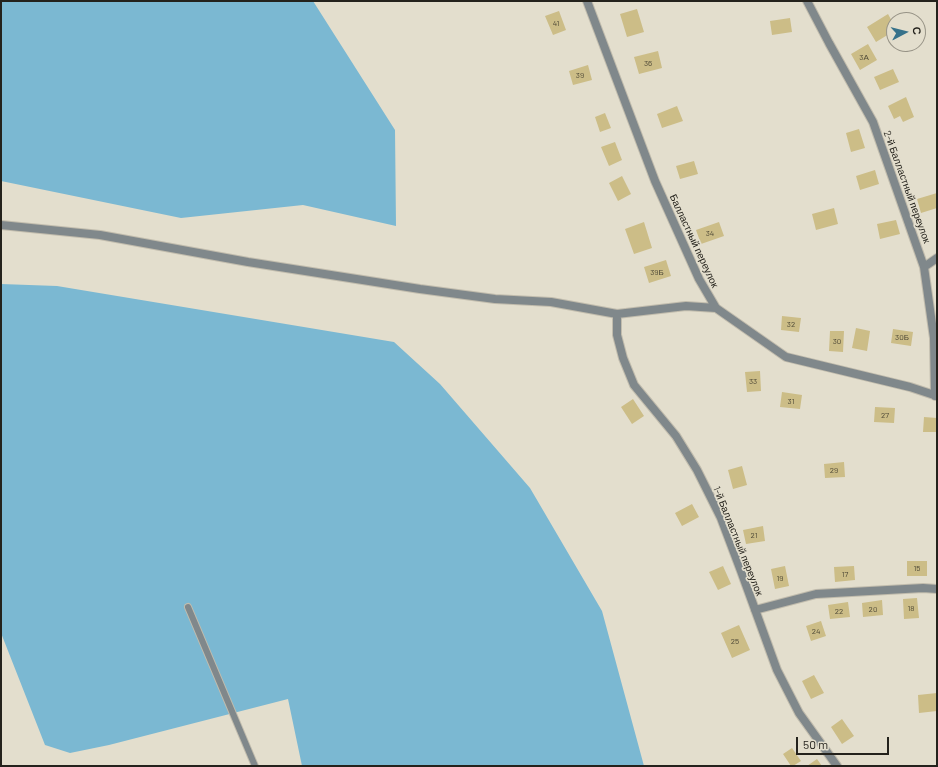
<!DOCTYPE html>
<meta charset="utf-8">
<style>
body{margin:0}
#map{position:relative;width:938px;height:767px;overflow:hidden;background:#e3decd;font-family:Barlow,sans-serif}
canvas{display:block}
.frame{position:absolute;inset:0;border:2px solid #24221c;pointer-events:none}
.north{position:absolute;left:886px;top:12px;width:40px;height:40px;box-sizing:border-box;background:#e3decd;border:1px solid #979386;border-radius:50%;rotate:83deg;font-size:11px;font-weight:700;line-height:16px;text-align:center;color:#24221c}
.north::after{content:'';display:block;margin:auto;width:14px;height:18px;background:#37728a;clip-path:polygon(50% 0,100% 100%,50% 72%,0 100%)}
.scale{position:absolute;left:796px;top:737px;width:93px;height:18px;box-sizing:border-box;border:2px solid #24221c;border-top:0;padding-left:5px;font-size:12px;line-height:14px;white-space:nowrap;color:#24221c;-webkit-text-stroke:3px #e3decd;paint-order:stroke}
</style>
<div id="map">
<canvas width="938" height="767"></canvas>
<div class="frame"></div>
<div class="north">С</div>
<div class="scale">50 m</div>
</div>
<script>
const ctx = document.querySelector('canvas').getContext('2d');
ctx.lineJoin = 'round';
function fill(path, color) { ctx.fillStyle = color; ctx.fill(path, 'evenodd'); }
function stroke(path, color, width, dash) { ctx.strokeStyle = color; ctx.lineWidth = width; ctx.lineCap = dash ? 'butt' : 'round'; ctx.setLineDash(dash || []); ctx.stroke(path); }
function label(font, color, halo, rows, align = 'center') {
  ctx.font = font + ' Barlow,sans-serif'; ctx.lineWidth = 3.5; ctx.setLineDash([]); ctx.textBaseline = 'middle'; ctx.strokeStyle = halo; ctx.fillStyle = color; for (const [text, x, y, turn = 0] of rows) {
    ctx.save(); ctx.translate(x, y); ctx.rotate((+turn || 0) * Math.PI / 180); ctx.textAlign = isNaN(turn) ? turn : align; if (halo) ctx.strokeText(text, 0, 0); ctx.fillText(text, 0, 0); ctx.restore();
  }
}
fill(new Path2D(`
 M 1,1 L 313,1 L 395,130 L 396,226 L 303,205 L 181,218 L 1,181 Z
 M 1,284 L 57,286 L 394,342 L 440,384 L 530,488 L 602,611 L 644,766 L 302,766 L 288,699 L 109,745 L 70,753 L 45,745 L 1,633 Z`), '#7bb8d2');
fill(new Path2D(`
 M 637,9 L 644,32 L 627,37 L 620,14 Z
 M 559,11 L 566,30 L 553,35 L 545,16 Z
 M 888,14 L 894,25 L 894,31 L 876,42 L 867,27 Z
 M 790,18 L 792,32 L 772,35 L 770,21 Z
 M 868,44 L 877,60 L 860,70 L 851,54 Z
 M 658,51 L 662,68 L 639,74 L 634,57 Z
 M 588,65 L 592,80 L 573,85 L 569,71 Z
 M 893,69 L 899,82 L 880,90 L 874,77 Z
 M 906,97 L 914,117 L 903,122 L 900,116 L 894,119 L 888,106 Z
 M 677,106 L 683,121 L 662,128 L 657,114 Z
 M 605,113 L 611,128 L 600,132 L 595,117 Z
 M 859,129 L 865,148 L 851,152 L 846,133 Z
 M 615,142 L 622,160 L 609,166 L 601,147 Z
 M 694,161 L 698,174 L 680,179 L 676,166 Z
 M 875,170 L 879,184 L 860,190 L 856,176 Z
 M 622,176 L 631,194 L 618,201 L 609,183 Z
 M 937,193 L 937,208 L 921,213 L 917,199 Z
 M 834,208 L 838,224 L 816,230 L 812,214 Z
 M 896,220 L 900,234 L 880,239 L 877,224 Z
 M 644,222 L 652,248 L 634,254 L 625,229 Z
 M 719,222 L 724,236 L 701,244 L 696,230 Z
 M 666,260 L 671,276 L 649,283 L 644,267 Z
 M 782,316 L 801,318 L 799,332 L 781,330 Z
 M 856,328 L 870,331 L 867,351 L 852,348 Z
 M 893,329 L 913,332 L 911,346 L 891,343 Z
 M 830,331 L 844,331 L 843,352 L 829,351 Z
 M 760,371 L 761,391 L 747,392 L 745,372 Z
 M 782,392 L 802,395 L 800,409 L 780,407 Z
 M 633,399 L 644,416 L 632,424 L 621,407 Z
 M 875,407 L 895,408 L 894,423 L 874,422 Z
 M 924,417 L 937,418 L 937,432 L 923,432 Z
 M 844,462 L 845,477 L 825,478 L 824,464 Z
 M 742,466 L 747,485 L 733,489 L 728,470 Z
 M 692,504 L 699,517 L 682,526 L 675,513 Z
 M 763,526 L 765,541 L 746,544 L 743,530 Z
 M 907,561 L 927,561 L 927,576 L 907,576 Z
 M 723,566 L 731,584 L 718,590 L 709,572 Z
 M 785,566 L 789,586 L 775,589 L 771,569 Z
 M 854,566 L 855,580 L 835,582 L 834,567 Z
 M 917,598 L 919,618 L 904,619 L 903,599 Z
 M 882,600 L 883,615 L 863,617 L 862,603 Z
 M 848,602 L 850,617 L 830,619 L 828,605 Z
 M 821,621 L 826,636 L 811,641 L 806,626 Z
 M 739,625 L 750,650 L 732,658 L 721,633 Z
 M 814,675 L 824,693 L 811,699 L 802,681 Z
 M 937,693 L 937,711 L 919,713 L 918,695 Z
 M 842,719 L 854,736 L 842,744 L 831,727 Z
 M 792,748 L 801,761 L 793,766 L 791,766 L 783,754 Z
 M 817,759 L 822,766 L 807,766 Z`), '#ccbd87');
const service = new Path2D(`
 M 188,607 L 255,766`);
const minor = new Path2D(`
 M 587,1 L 655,181 L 699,279 L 716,308 L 786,357 L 910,387 L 937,396
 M 807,1 L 829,43 L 873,122 L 924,267 L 934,338 L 935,396
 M 1,225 L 100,235 L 248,262 L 420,289 L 495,299 L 551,302 L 617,314 L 686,306 L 716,308
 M 924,267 L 937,258
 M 617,314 L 617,335 L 623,358 L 634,385 L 676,436 L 697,470 L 721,518 L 741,571 L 777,670 L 799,713 L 837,766
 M 755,610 L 816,594 L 923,588 L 937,589`);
stroke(service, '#c1bcad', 8);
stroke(minor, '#c1bcad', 10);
stroke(service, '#80888b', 6);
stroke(minor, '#80888b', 8);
label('8px', '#4e4937', null, [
 ["41",556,23],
 ["3А",864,57],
 ["36",648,63],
 ["39",580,75],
 ["34",710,233],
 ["39Б",657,272],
 ["32",791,324],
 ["30Б",902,337],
 ["30",837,341],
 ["33",753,381],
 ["31",791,401],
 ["27",885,415],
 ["29",834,470],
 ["21",754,535],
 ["15",917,568],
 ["17",845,574],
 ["19",780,578],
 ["18",911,608],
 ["20",873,609],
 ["22",839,611],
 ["24",816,631],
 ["25",735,641]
]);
label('10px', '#24221c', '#e3decd', [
 ["2-й Балластный переулок",907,187,70],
 ["Балластный переулок",694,241,65],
 ["1-й Балластный переулок",738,541,68]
]);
</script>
